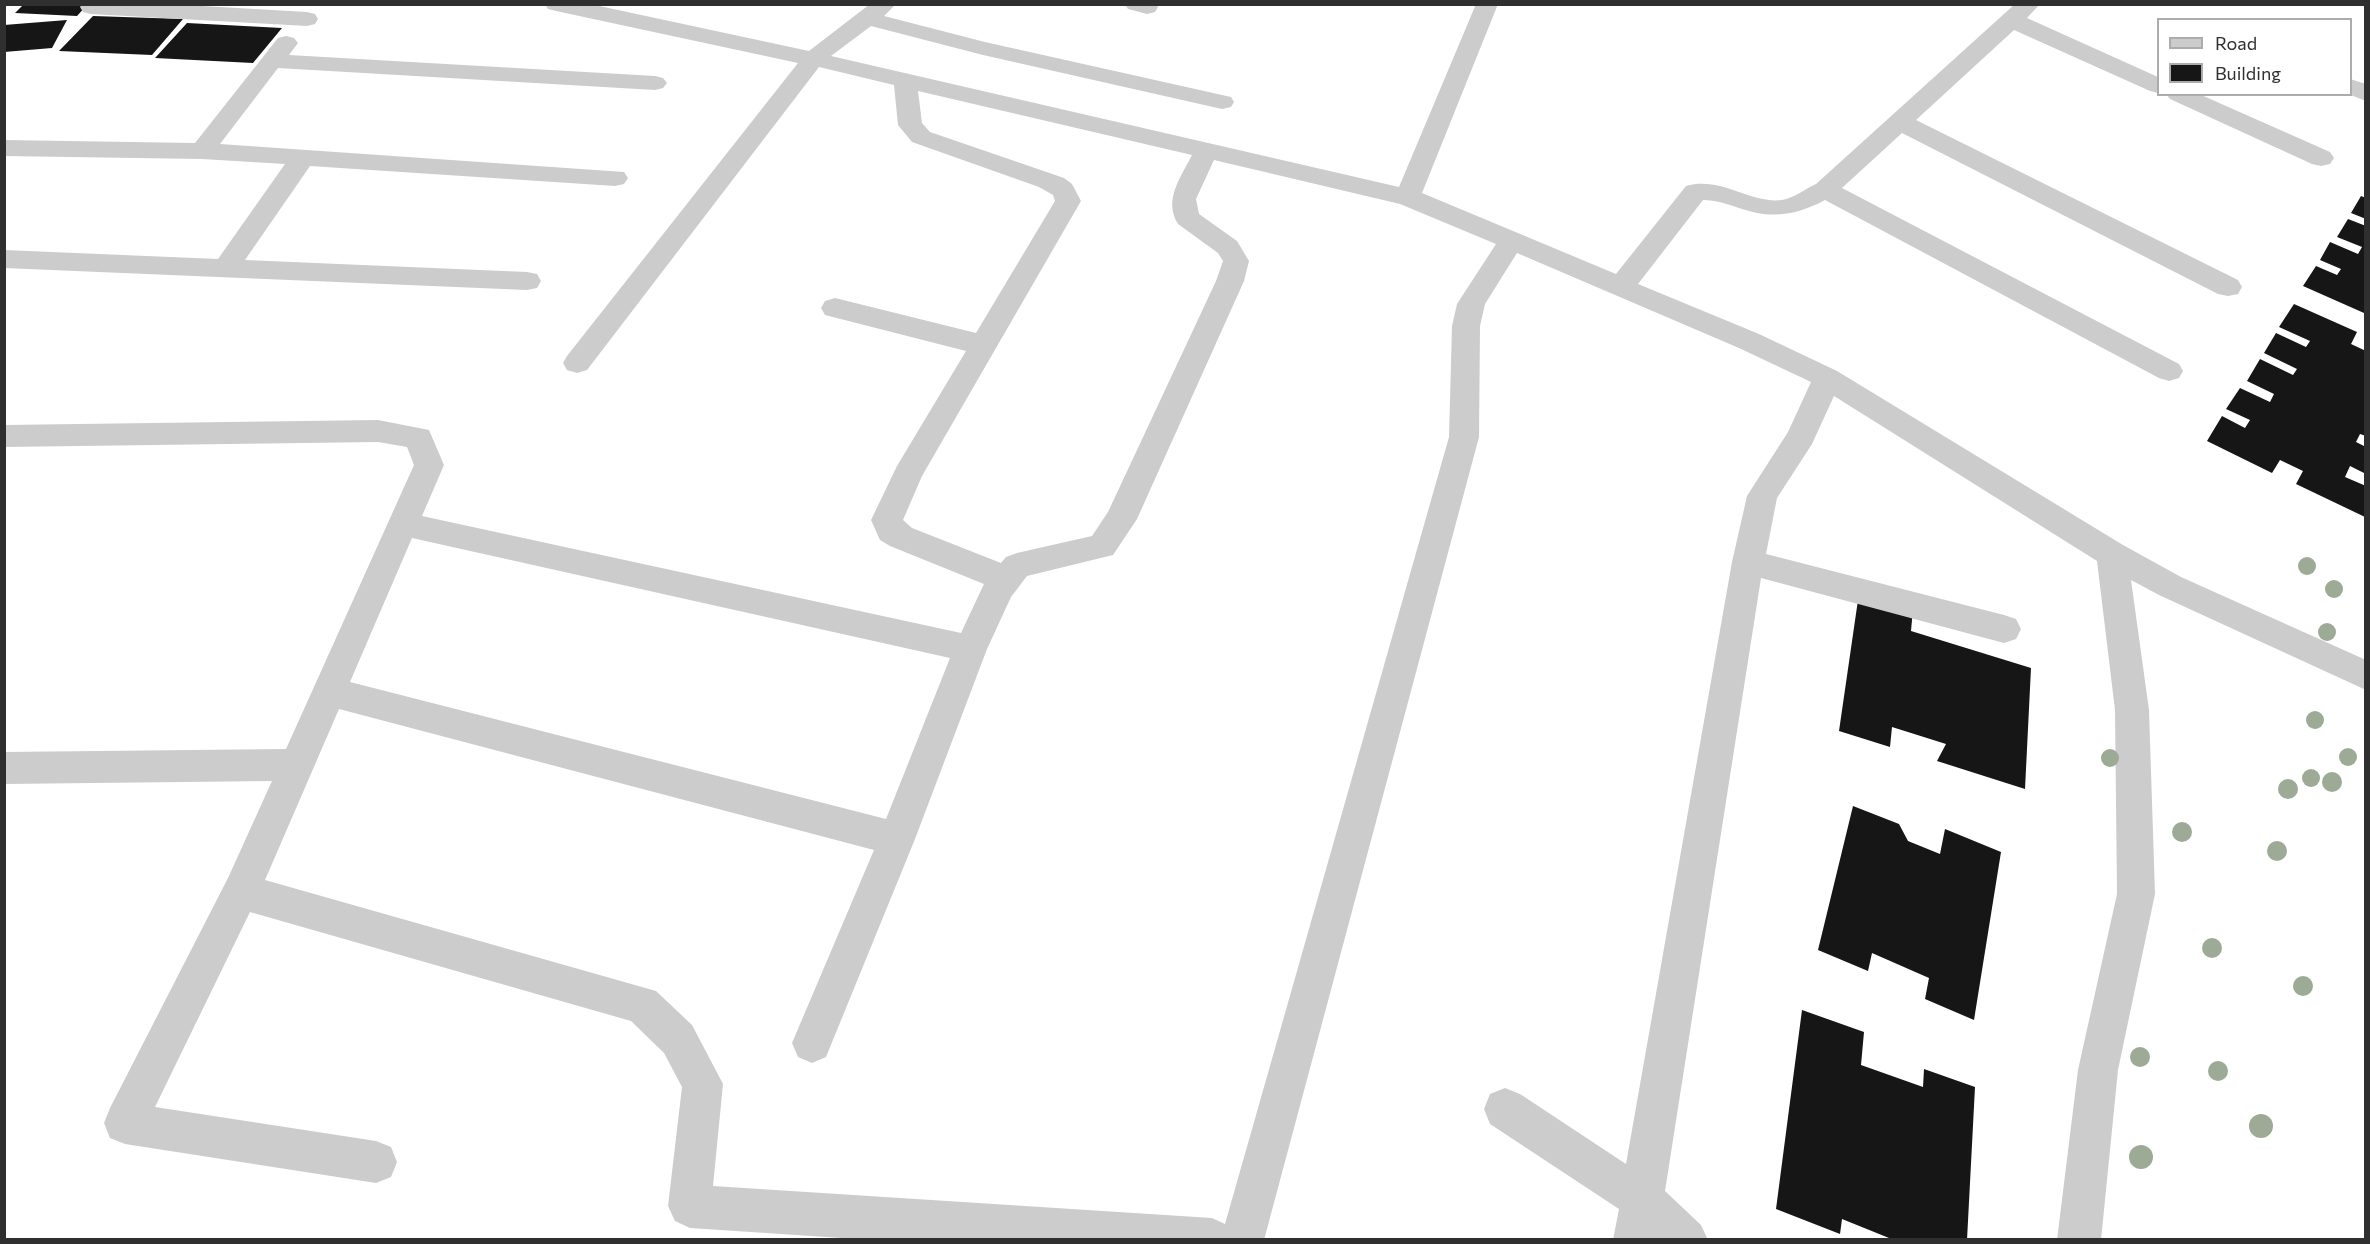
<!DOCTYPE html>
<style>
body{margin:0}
#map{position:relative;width:2370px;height:1244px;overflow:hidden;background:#fff;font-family:Commissioner,sans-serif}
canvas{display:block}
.frame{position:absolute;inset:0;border:6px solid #2f2f2f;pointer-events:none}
.legend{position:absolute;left:2157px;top:18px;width:195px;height:78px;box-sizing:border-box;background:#fff;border:2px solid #acacac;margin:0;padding:8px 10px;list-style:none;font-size:18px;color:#2f2f2f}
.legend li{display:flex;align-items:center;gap:12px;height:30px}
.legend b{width:30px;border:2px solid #acacac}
</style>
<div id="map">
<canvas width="2370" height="1244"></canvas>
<div class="frame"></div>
<ul class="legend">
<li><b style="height:8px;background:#ccc"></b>Road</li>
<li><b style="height:16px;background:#161616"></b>Building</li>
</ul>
</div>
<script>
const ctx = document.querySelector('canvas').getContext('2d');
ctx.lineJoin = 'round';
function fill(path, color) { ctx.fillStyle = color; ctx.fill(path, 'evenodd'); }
fill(new Path2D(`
 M 24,4 L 88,4 L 77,16 L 15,13 Z
 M 93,16 L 183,19 L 152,55 L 59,51 Z
 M 67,20 L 52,48 L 4,52 L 4,25 Z
 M 187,23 L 282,28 L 253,63 L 155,58 Z
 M 2361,196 L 2366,198 L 2366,219 L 2351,213 Z
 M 2348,219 L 2366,226 L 2364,313 L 2303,286 L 2316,266 L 2337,275 L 2341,269 L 2320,260 L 2330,242 L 2358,254 L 2362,247 L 2337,237 Z
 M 2294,304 L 2357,332 L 2351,344 L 2366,351 L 2366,436 L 2360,434 L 2356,442 L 2366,447 L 2366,474 L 2350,466 L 2345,477 L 2366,486 L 2365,517 L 2296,484 L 2303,471 L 2280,460 L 2272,473 L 2207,441 L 2222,416 L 2245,428 L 2250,420 L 2226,409 L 2240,388 L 2270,402 L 2274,394 L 2247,381 L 2260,359 L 2293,375 L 2297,369 L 2264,353 L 2276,333 L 2306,347 L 2310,341 L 2279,327 Z
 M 1859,593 L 1913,609 L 1911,631 L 2031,668 L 2025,789 L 1937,761 L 1946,744 L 1892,727 L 1890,747 L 1839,731 Z
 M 1853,806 L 1899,824 L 1908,841 L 1940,854 L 1945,829 L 2001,852 L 1974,1020 L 1925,999 L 1929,978 L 1872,953 L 1868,971 L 1818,950 Z
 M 1802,1010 L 1864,1032 L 1861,1065 L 1923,1087 L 1924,1069 L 1975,1087 L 1967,1240 L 1894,1240 L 1842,1219 L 1840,1234 L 1776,1209 Z`), '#161616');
fill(new Path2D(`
 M 82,4 L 167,4 L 307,12 L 315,14 L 318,19 L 315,24 L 307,26 L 91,14 L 83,12 L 80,7 Z
 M 545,4 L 590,4 L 809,51 L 870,4 L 896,4 L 884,16 L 985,42 L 1222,95 L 1231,97 L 1234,102 L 1231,107 L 1222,109 L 983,55 L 871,26 L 831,56 L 1399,187 L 1476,4 L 1498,4 L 1422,193 L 1616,274 L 1686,186 C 1722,176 1749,204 1782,200 C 1794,198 1805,189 1816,184 L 2015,4 L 2040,4 L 2027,18 L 2158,77 L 2158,93 L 2150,91 L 2014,30 L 1916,120 L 2238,280 L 2242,287 L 2238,294 L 2228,296 L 2218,294 L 1902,133 L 1842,188 L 2179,364 L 2183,371 L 2179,378 L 2169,381 L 2159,378 L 1825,200 C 1795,216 1771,219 1739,208 C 1727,204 1716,200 1703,200 L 1638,284 L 1759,334 L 1837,371 L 2123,545 L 2181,577 L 2366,660 L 2366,690 L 2159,595 L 2131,580 L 2149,710 L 2155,894 L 2118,1070 L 2101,1240 L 2057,1240 L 2078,1070 L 2117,894 L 2115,710 L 2097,561 L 1834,396 L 1812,444 L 1777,498 L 1766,554 L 2004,615 L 2016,619 L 2021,629 L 2016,639 L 2004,643 L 1761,578 L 1665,1191 L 1701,1225 L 1708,1240 L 1613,1240 L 1619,1209 L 1490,1124 L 1484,1109 L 1490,1094 L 1505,1088 L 1520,1094 L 1626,1164 L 1732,562 L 1747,496 L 1788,432 L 1811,382 L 1739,348 L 1517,253 L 1485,304 L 1480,326 L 1479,437 L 1264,1240 L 872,1240 L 690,1228 L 675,1221 L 668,1206 L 682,1087 L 664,1053 L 631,1021 L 250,912 L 155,1107 L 376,1141 L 391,1147 L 397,1162 L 391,1177 L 376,1183 L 125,1144 L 110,1138 L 104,1123 L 110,1108 L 228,878 L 272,781 L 4,784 L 4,752 L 286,749 L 414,465 L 407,447 L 378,442 L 4,447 L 4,425 L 378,420 L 429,430 L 444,465 L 422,516 L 961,633 L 984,584 L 890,546 L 880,540 L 871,520 L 897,466 L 966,351 L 825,315 L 821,308 L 825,301 L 835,298 L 976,333 L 1055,201 L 1053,195 L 1039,187 L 912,142 L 898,125 L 894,85 L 819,67 L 587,370 L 577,373 L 567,370 L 563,363 L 567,356 L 798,63 L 556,11 L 548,9 ZM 918,91 L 1192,155 C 1181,177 1163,200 1178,224 L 1218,253 L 1223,261 L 1216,281 L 1108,512 L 1092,536 L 1017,553 L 1006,557 L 1001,563 L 912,528 L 903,520 L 922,476 L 1081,201 L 1072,184 L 1064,178 L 930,132 L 922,123 ZM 1214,160 L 1400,204 L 1496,244 L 1457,304 L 1452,326 L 1449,437 L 1225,1224 L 1212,1218 L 713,1186 L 723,1084 L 692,1025 L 656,991 L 265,880 L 339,709 L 874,850 L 792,1043 L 798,1057 L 812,1063 L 826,1057 L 915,839 L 987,649 L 1011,597 L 1027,576 L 1113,555 L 1137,519 L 1244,281 L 1249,261 L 1237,241 L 1199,214 L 1196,199 ZM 412,538 L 950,658 L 886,819 L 350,682 Z
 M 1125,4 L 1156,4 L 1158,7 L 1155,12 L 1147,14 L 1128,9 Z
 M 286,36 L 294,38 L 298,43 L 289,55 L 655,76 L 663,78 L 667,83 L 663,88 L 655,90 L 278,68 L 220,144 L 624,172 L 628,178 L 624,184 L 615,186 L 310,166 L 245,260 L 527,272 L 537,274 L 541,281 L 537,288 L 527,290 L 4,268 L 4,250 L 218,259 L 285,164 L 202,159 L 4,156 L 4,140 L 195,143 L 278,38 Z
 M 2350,79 L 2366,84 L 2366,101 L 2348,94 Z
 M 2166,94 L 2199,94 L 2330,152 L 2334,158 L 2330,164 L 2321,166 L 2312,164 L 2170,99 Z`), '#ccc');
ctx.fillStyle = '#9dab96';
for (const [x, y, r] of [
 [2307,566,9],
 [2334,589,9],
 [2327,632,9],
 [2315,720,9],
 [2348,757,9],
 [2110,758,9],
 [2311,778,9],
 [2332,782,10],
 [2288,789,10],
 [2182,832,10],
 [2277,851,10],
 [2212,948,10],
 [2303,986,10],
 [2140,1057,10],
 [2218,1071,10],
 [2261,1126,12],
 [2141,1157,12]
]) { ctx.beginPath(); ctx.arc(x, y, r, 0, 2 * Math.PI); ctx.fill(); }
</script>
